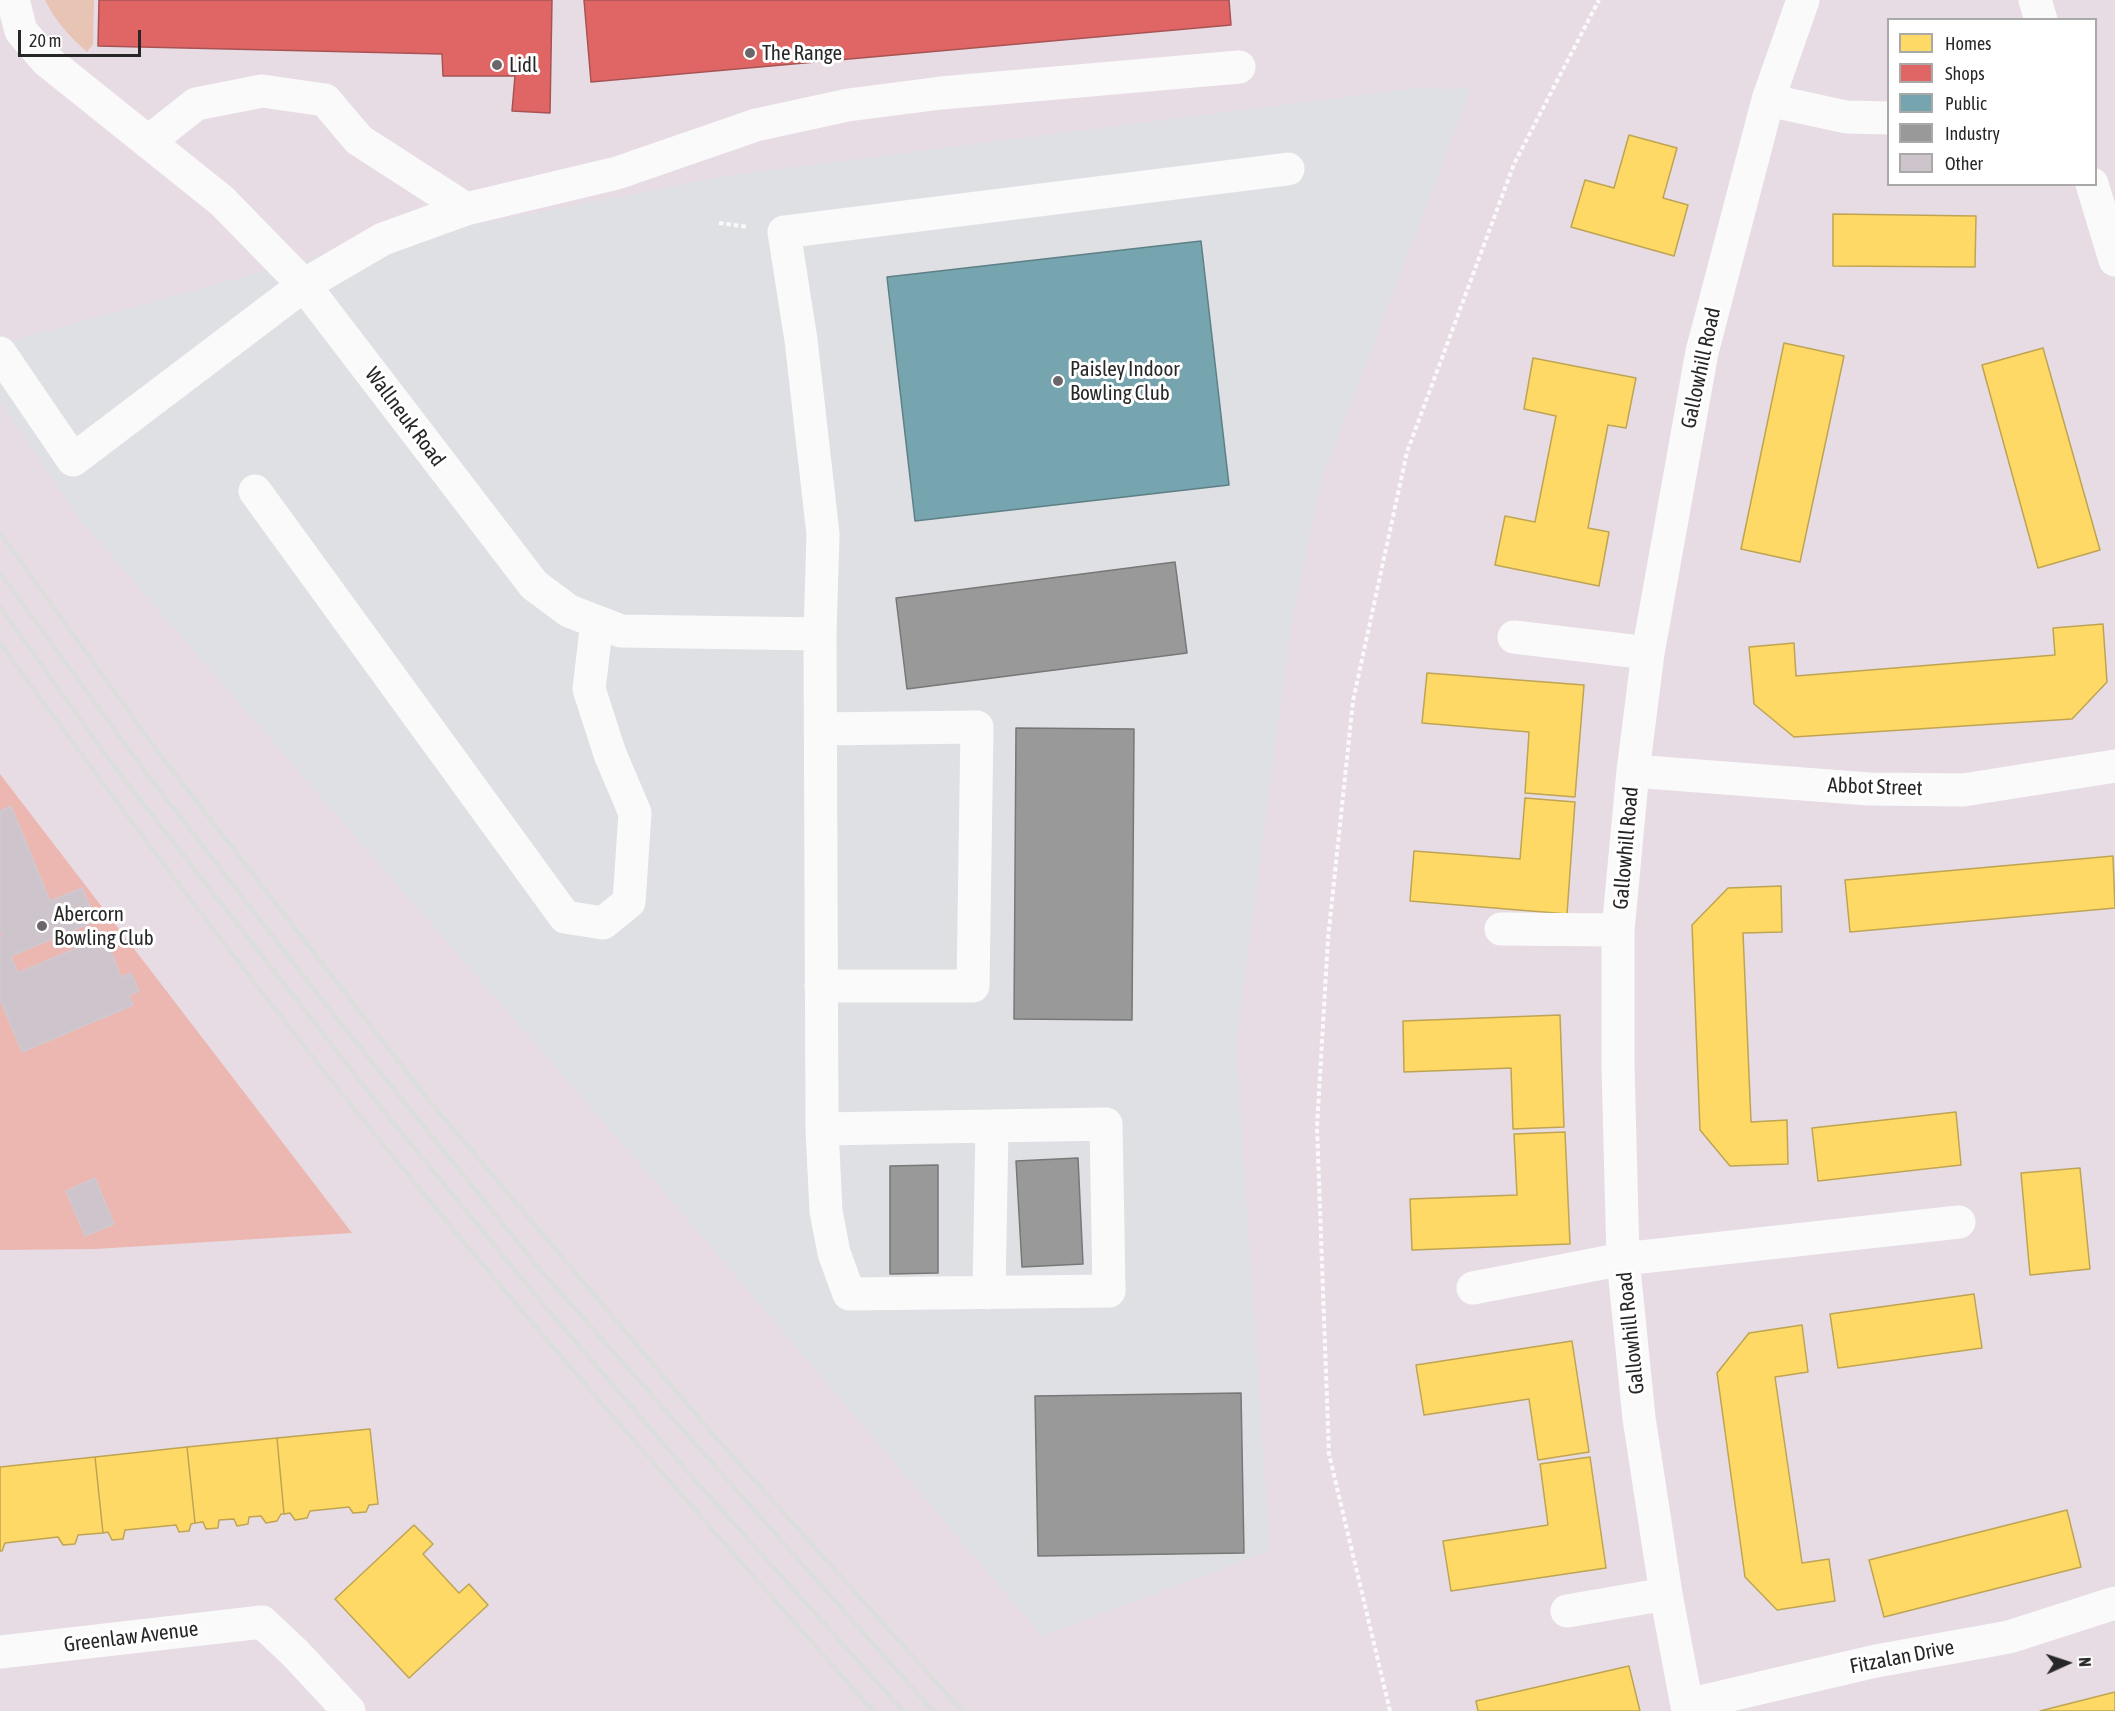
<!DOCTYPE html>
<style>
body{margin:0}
#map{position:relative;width:2115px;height:1711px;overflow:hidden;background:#e7dce4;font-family:"Asap Condensed",sans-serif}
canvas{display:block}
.legend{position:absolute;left:1887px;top:18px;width:210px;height:168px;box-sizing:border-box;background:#fff;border:2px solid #a9a9a9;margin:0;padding:8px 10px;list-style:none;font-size:18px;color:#272727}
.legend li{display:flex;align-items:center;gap:12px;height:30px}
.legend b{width:30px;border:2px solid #a9a9a9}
.north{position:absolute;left:2037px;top:1633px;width:60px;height:60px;-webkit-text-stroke:4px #fff;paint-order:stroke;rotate:87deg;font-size:16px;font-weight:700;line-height:24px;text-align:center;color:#272727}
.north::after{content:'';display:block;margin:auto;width:21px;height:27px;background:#272727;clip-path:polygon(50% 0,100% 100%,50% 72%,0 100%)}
.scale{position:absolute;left:18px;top:30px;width:123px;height:27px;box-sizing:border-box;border:3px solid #272727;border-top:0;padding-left:8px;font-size:18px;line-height:21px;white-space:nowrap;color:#272727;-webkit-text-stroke:4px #fff;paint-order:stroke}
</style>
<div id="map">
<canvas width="2115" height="1711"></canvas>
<ul class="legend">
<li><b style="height:16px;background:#ffd966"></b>Homes</li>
<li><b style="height:16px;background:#e06666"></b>Shops</li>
<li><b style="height:16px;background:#76a5af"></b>Public</li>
<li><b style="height:16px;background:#999"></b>Industry</li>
<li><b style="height:16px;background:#cdc5cb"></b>Other</li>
</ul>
<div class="north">N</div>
<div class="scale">20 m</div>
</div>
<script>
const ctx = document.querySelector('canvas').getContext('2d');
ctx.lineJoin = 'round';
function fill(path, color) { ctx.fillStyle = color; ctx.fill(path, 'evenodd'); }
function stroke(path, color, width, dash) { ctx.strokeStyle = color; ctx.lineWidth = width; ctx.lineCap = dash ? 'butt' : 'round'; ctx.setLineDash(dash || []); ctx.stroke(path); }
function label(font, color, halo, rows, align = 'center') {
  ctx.font = font + ' "Asap Condensed",sans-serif'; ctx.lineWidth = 6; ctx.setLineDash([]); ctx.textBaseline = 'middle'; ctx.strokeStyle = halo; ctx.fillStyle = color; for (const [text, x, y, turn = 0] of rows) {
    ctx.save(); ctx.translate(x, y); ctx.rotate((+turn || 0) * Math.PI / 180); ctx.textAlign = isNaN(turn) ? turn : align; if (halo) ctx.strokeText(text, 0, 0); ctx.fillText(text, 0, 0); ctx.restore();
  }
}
fill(new Path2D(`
 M 1416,88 L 1471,89 L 1322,479 L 1291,626 L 1236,1044 L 1270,1551 L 1042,1636 L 659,1186 L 82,522 L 0,402 L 0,344 L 329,253 L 731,175 Z`), '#dfe0e3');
fill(new Path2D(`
 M 45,0 L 94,0 L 93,44 L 87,52 C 69,36 56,22 45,0 Z`), '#e8c4b4');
fill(new Path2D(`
 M 0,774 L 352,1233 L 95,1249 L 0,1250 Z`), '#ecb6b1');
const homes = new Path2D(`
 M 1629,135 L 1677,148 L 1663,198 L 1688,205 L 1674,256 L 1571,227 L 1585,180 L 1614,188 Z
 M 1833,214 L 1976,216 L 1975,267 L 1833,266 Z
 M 1784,343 L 1844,356 L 1800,562 L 1741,549 Z
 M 2043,348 L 2100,550 L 2038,568 L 1982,365 Z
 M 1533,358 L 1636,378 L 1626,428 L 1608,425 L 1588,528 L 1609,532 L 1599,586 L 1495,565 L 1505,516 L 1535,522 L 1556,416 L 1524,409 Z
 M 2103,624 L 2107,682 L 2072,719 L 1794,737 L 1754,704 L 1749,647 L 1794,643 L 1796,676 L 2055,655 L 2053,628 Z
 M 1427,673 L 1584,685 L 1575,797 L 1525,793 L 1529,732 L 1422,723 Z
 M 1525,798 L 1575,802 L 1567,914 L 1410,901 L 1414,851 L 1520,859 Z
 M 2113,856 L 2115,908 L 1850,932 L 1845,880 Z
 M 1781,886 L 1782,932 L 1743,933 L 1751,1122 L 1787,1120 L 1788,1164 L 1730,1166 L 1700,1130 L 1692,925 L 1728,888 Z
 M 1560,1015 L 1564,1127 L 1513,1129 L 1511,1068 L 1404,1072 L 1403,1021 Z
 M 1956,1112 L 1961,1165 L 1818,1181 L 1812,1128 Z
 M 1565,1132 L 1570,1244 L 1412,1250 L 1410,1199 L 1517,1195 L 1514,1134 Z
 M 2080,1168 L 2090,1269 L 2030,1275 L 2021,1173 Z
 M 1974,1294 L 1982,1348 L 1838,1368 L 1830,1314 Z
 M 1802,1325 L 1808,1372 L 1775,1377 L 1802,1563 L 1829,1559 L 1835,1601 L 1777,1610 L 1745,1577 L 1717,1373 L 1749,1333 Z
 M 1572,1341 L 1589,1452 L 1538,1460 L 1529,1399 L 1424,1415 L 1416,1365 Z
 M 370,1429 L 378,1504 L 369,1505 L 366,1512 L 353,1513 L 349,1507 L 310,1511 L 307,1518 L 295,1520 L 290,1513 L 284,1514 L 277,1438 Z
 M 277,1438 L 284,1514 L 281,1514 L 277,1521 L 266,1523 L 261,1516 L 249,1517 L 248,1524 L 237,1526 L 234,1519 L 219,1520 L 218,1528 L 206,1529 L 203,1522 L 195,1523 L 187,1447 Z
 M 187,1447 L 195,1523 L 191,1524 L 189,1531 L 179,1532 L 176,1525 L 125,1530 L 123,1539 L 112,1540 L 108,1532 L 103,1533 L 95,1457 Z
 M 95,1457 L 103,1533 L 78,1535 L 75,1544 L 63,1545 L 58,1537 L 5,1543 L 2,1551 L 0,1551 L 0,1467 Z
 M 1590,1457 L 1606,1568 L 1451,1591 L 1443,1541 L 1548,1525 L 1540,1464 Z
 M 2067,1510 L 2081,1567 L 1884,1617 L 1869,1560 Z
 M 414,1525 L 433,1544 L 423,1554 L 459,1593 L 469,1584 L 488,1605 L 409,1678 L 335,1599 Z
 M 1629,1666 L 1640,1711 L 1478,1711 L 1476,1701 Z
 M 2115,1692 L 2115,1711 L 2040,1711 Z`);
fill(homes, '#ffd966');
stroke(homes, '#bea453', 1.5);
const shops = new Path2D(`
 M 99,0 L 552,0 L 550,113 L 512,111 L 515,76 L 443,76 L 442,54 L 98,46 Z
 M 584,0 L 1229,0 L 1231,25 L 591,82 Z`);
fill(shops, '#e06666');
stroke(shops, '#a85353', 1.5);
const public = new Path2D(`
 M 1201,241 L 1229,485 L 915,521 L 887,277 Z`);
fill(public, '#76a5af');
stroke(public, '#5e7f86', 1.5);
const industry = new Path2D(`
 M 1175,562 L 1187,653 L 907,689 L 896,598 Z
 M 1016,728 L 1134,729 L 1132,1020 L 1014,1019 Z
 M 1078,1158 L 1083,1264 L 1022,1267 L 1016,1161 Z
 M 938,1165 L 938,1273 L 890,1274 L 890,1166 Z
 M 1241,1393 L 1244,1553 L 1038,1556 L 1035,1396 Z`);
fill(industry, '#999');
stroke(industry, '#777', 1.5);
const building = new Path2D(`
 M 11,806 L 50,901 L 82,888 L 96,921 L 11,956 L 18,973 L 105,936 L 121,977 L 131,973 L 139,991 L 129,995 L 133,1005 L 22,1052 L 0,999 L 0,938 L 3,937 L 0,930 L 0,811 Z
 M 95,1178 L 114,1224 L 85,1236 L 66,1191 Z`);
fill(building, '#cdc5cb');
stroke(building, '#d2c8cf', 1.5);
stroke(new Path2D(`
 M 719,223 L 748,227
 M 1390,1711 L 1329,1454 L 1317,1127 L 1328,939 L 1353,701 L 1407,452 L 1514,164 L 1599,0`), '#fbfafb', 4, [4.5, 3]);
stroke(new Path2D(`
 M 13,0 L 21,31 L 46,60 L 222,201 L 304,285 L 534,585 L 569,611 L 621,631 L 820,634
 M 2035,0 L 2041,20
 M 1768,100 L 1846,117 L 1888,118
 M 148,142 L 196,104 L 262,91 L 325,100 L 359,140 L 466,209
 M 2092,184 L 2115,260
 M 0,353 L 73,460 L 304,285 L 383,239 L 466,209 L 617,173 L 756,125 L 848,105 L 941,93 L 1239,67
 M 255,491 L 565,917 L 603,923 L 629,902 L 635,813 L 610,754 L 589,689 L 597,622
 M 1514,637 L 1648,653
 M 821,729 L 977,727 L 973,986 L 821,986
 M 1633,771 L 1869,789 L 1963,790 L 2115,766
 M 1501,929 L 1618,930
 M 822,1129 L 1106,1124 L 1109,1291 L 849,1294 L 834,1253 L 826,1211 L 822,1129 L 820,634 L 823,534 L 801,340 L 784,232 L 1288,169
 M 1473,1288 L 1623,1259 L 1959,1222
 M 989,1293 L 992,1126
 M 1567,1611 L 1666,1594
 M 0,1652 L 262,1622 L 295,1653 L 349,1711
 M 1687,1705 L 1876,1661 L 2009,1637 L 2115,1603
 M 1688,1711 L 1666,1594 L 1639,1418 L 1623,1259 L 1618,1065 L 1618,930 L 1633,771 L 1648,653 L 1702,352 L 1768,100 L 1803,0`), '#fbfafb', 33);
stroke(new Path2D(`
 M 0,533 L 155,748 L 426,1097 L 710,1431 L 962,1711
 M 0,573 L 147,774 L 333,1014 L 537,1266 L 933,1711
 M 0,607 L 113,765 L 378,1104 L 537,1297 L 692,1477 L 903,1711
 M 0,643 C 133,826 269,1007 414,1182 C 562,1362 718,1536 873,1711`), '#dcdedd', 4.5);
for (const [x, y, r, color] of [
 [750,53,6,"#6a6669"],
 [497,65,6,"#6a6669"],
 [1058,381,6,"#6a6669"],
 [42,926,6,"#6a6669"]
]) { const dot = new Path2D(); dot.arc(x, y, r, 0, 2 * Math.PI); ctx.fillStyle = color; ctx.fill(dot); stroke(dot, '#fff', 2); }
label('21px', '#272727', '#fff', [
 ["The Range",762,53],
 ["Lidl",509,65],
 ["Paisley Indoor",1070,369],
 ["Bowling Club",1070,393],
 ["Abercorn",54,914],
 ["Bowling Club",54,938]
], 'left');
label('21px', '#272727', '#fff', [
 ["Gallowhill Road",1701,368,-78],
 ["Wallneuk Road",405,417,53],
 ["Abbot Street",1875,787,2],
 ["Gallowhill Road",1626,848,-85],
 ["Gallowhill Road",1631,1333,-96],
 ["Greenlaw Avenue",131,1637,-7],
 ["Fitzalan Drive",1902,1657,-11]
]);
</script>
